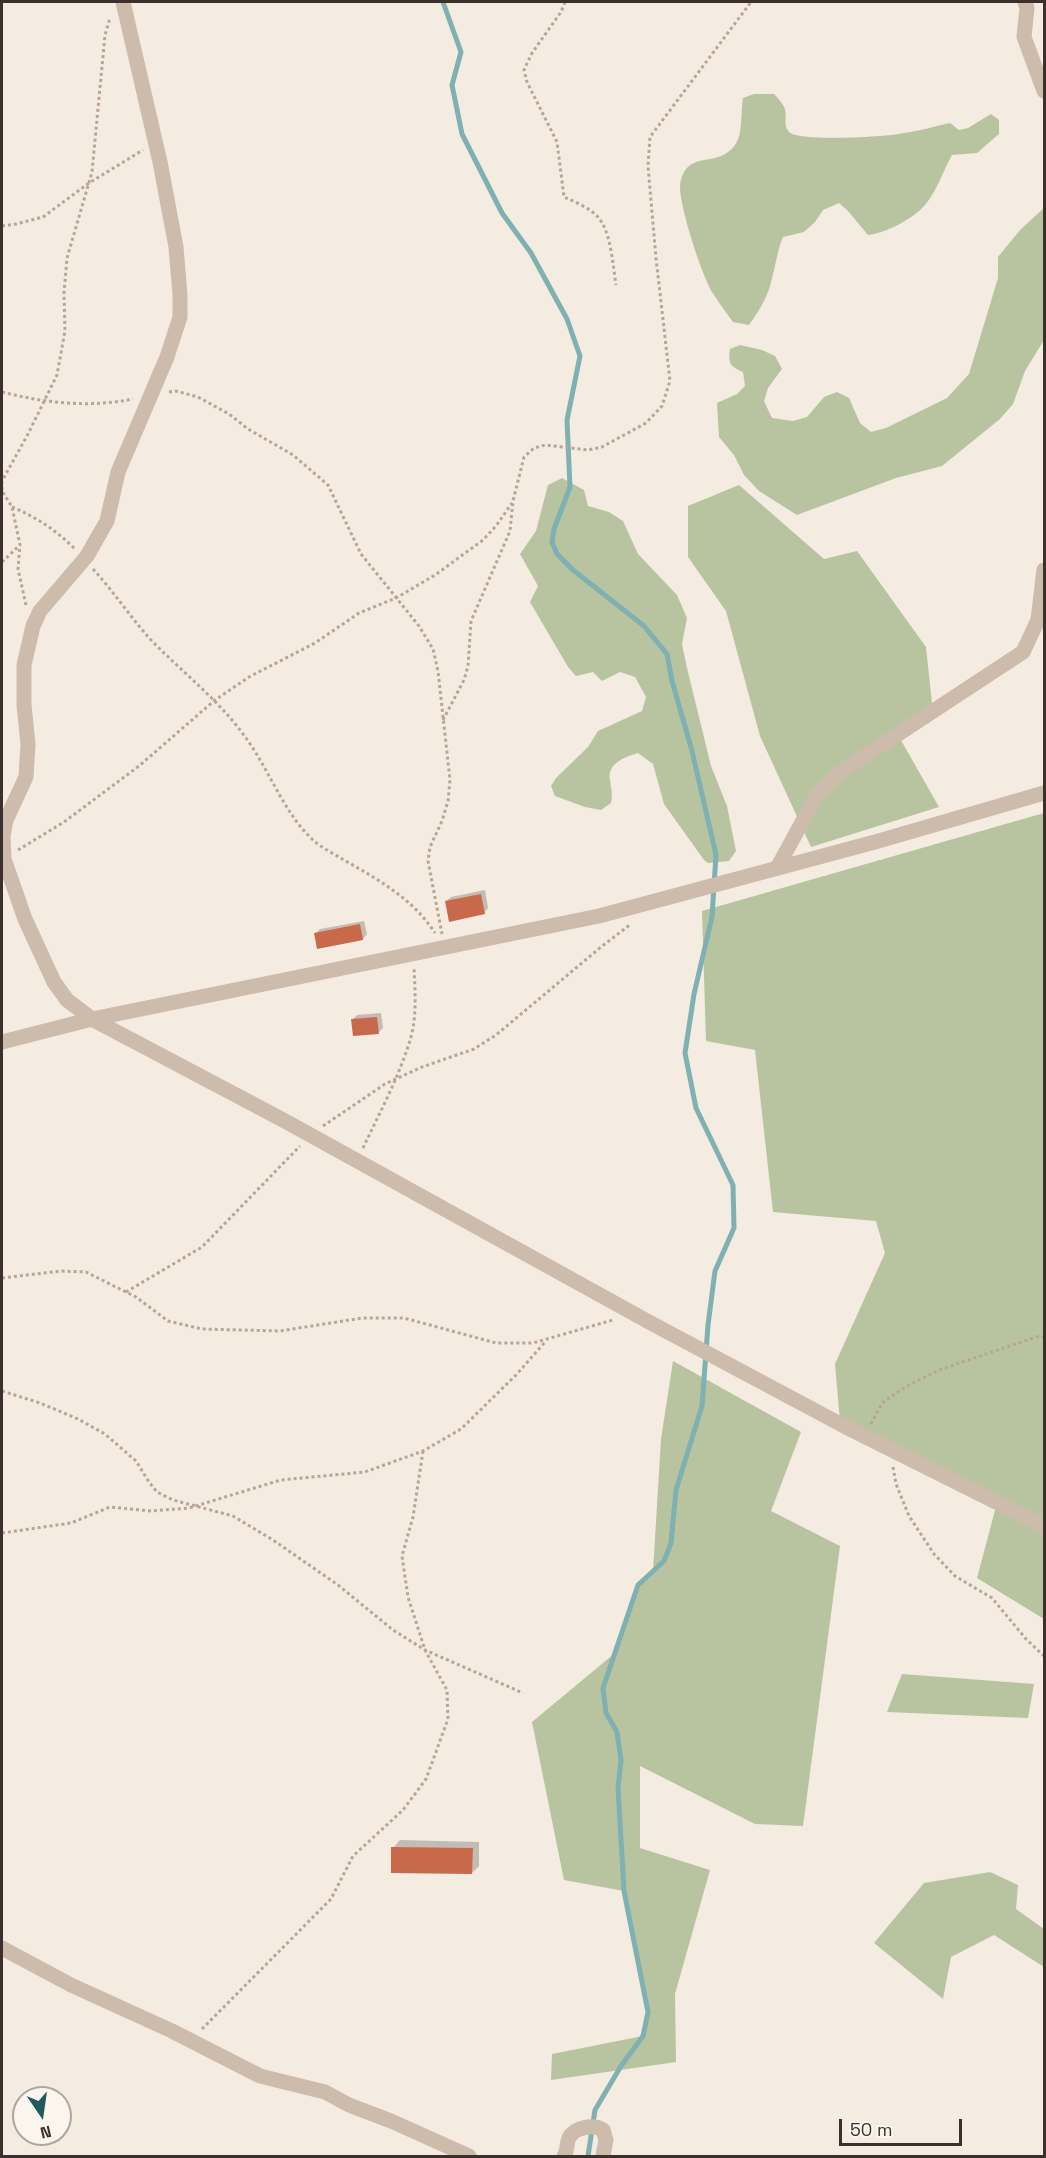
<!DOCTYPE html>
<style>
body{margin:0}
#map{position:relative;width:1046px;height:2158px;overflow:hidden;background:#f4ebe1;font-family:"Space Grotesk",sans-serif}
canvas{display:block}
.frame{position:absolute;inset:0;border:3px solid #3b302b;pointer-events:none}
.north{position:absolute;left:12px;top:2086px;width:60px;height:60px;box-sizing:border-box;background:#fbf5ee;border:2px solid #aea6a0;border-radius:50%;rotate:167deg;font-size:16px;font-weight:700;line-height:24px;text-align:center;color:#3b302b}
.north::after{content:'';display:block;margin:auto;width:21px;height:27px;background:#1f5a5e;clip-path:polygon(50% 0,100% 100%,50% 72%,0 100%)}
.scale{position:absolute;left:839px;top:2119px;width:123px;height:27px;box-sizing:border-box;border:3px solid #3b302b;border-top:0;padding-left:8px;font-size:18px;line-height:21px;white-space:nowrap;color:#3b302b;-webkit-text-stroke:4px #fbf5ee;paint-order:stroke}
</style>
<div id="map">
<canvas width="1046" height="2158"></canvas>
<div class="frame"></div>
<div class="north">N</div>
<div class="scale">50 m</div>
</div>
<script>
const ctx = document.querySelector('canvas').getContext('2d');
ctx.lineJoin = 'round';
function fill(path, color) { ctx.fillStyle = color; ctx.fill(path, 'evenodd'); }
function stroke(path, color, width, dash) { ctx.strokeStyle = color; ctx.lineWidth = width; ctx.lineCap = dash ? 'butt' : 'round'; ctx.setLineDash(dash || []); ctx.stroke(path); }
fill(new Path2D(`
 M 754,94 L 774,94 C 778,98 783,104 785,109 C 787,117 783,126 789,132 C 799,142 887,137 904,133 C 920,131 935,126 950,123 L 959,130 L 968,128 L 991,114 L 999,120 L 999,134 L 977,153 L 952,155 C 943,171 937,191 925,205 C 913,219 886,233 868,235 L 848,211 L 839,203 L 823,210 L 815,222 L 804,232 L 783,237 C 777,251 776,264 772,278 C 769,295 759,311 749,325 L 733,322 C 726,312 719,303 712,292 C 701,273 680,208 680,187 C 680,180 683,171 689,166 C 696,160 707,160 715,158 C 747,149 739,124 743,98 Z
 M 1044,208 L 1044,340 L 1025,371 L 1013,404 L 1000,419 L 942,466 L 896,478 L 797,515 L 759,491 L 744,475 L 734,455 L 719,437 L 717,403 L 737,394 L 745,386 L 743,372 C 730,366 728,364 730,349 L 740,345 L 762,350 L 775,356 L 782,369 L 768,388 L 764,401 L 772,418 L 793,421 L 807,417 L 824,397 L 837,392 L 849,398 L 860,423 L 871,432 L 886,428 L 947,398 L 969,374 L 998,278 L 998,257 L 1020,230 Z
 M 562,478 L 584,490 L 588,506 L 609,512 L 623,521 L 638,554 L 677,595 L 687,618 L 682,644 L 687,668 L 711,766 L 727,806 L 736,851 L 729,861 L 708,863 L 704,860 L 664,804 L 653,764 L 638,753 C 625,757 607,763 610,780 C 611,789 613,793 611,803 L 601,810 L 585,807 L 555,796 L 551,786 L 556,778 L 588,747 L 598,731 L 642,711 L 646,697 L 635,677 L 620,672 L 602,681 L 593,672 L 576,676 L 568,667 L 530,602 L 538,586 L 520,554 L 536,531 L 548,485 Z
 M 739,485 L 824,559 L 857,551 L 926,647 L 933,713 L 898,735 L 939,807 L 811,847 L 760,736 L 726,611 L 688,557 L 688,506 Z
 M 1044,813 L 1044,1619 L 977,1578 L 998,1499 L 840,1421 L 835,1364 L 885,1253 L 876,1221 L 773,1212 L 755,1050 L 706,1041 L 702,911 Z
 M 673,1361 L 801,1432 L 771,1511 L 840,1546 L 803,1826 L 755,1824 L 640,1766 L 640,1848 L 710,1870 L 675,1994 L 676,2062 L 551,2080 L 552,2054 L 643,2036 L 648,2012 L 624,1891 L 564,1880 L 532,1722 L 615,1653 L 638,1585 L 653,1571 L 661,1439 Z
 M 902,1674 L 1034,1684 L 1028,1718 L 887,1712 Z
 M 990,1872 L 1018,1885 L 1016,1909 L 1044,1929 L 1044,1967 L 994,1935 L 951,1957 L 943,1999 L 874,1943 L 924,1883 Z`), '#b8c4a0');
fill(new Path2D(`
 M 485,890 L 488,908 L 484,913 L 446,901 L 451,897 Z
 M 364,921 L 367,934 L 363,939 L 315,934 L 320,929 Z
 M 381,1013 L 383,1028 L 379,1032 L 352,1020 L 357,1015 Z
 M 400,1840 L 479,1842 L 479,1866 L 472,1873 L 393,1848 Z`), '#0003');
stroke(new Path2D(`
 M 443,2 L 461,52 L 452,85 L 462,134 L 502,213 L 531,253 L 567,319 L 580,356 L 567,420 L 570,487 L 554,529 L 552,542 L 557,554 L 573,570 L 644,626 L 667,654 L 672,681 L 692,751 L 716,855 L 712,917 L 694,994 L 685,1053 L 696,1108 L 733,1185 L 734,1228 L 715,1271 L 708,1325 L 702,1406 L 676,1490 L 671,1543 L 664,1561 L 638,1585 L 603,1688 L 606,1713 L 617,1732 L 621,1760 L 618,1788 L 624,1891 L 648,2012 L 643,2036 L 621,2066 L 595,2110 L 588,2156`), '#7fb0b2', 5);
fill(new Path2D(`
 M 481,894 L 485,914 L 449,922 L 445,901 Z
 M 360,924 L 363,940 L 317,949 L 314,933 Z
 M 377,1017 L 379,1034 L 353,1036 L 351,1019 Z
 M 391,1847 L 473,1848 L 472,1874 L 391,1873 Z`), '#c8694b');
stroke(new Path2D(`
 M 565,2 L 561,12 L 532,53 L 524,70 L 527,82 L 557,142 L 564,197 C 575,202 588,207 597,216 C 611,230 613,266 616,285
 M 2,226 L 16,224 L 43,217 L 89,183 L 143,150
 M 2,392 C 46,403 88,408 133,399
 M 169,392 L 176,391 L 198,397 L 229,414 L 248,429 L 293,455 L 328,485 L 361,554 L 419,626 L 433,649 L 438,671 L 450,780 L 448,801 L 442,821 L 430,847 L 428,861 L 442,934
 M 12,507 C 36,517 56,530 75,549
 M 2,562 L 20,545
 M 93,569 C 114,592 131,618 151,640 C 183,673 219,700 246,738 C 270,771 283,812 313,840 C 322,848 334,854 344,860 C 379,880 413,899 435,933
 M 26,605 L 18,569 L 20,545 L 12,507 L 2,491 L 2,481 L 28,434 L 57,375 L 65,331 L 64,293 L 67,258 L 92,172 L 105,35 L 110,18
 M 443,720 L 464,680 L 468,666 L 471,621 L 510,531 L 513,501 L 524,457 L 534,448 L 545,445 L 588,450 L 602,447 L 646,423 L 662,406 L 670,381 L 656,258 L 648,166 L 650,137 L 751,2
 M 18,850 L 64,822 L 139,766 L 215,700 L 249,677 L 315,643 L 359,613 L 396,598 L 435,575 L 483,540 L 496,526 L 512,503
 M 323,1126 L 385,1084 L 422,1067 L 474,1049 L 496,1035 L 601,947 L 631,924
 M 363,1148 C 380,1112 400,1075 411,1037 C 417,1015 415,990 414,967
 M 2,1278 L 61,1271 L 86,1272 L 136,1297 L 168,1321 L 202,1329 L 280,1331 L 362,1318 L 404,1318 L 496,1343 L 533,1343 L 613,1320
 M 126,1292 L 202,1247 L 300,1146
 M 2,1391 L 40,1403 L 78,1419 L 105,1434 L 136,1461 L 149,1482 L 157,1492 L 173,1500 L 233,1516 L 273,1540 L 338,1585 L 393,1630 L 425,1650 L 523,1693
 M 871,1424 L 882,1403 L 905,1387 L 939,1370 L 1039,1336 L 1044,1337
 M 893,1467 L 896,1484 L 909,1516 L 934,1554 L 955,1576 L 992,1598 L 1026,1639 L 1044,1656
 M 2,1533 L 71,1523 L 110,1507 L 151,1511 L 189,1508 L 281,1480 L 365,1472 L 423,1451 L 461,1429 L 517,1374 L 546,1341
 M 202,2029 L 331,1899 L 353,1856 L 403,1810 L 426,1779 L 448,1719 L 447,1690 L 425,1650 L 408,1597 L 402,1556 L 413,1517 L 423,1451`), '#b9a596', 3, [3, 3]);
stroke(new Path2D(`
 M 1025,2 L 1027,8 L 1024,37 L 1044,91
 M 777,868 L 817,795 L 839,773 L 1023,652 L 1038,620 L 1044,570
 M 92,1019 L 67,1000 L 54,982 L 25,919 L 4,859 L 3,836 L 6,820 L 26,777 L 28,744 L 24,705 L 24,665 L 33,626 L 40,611 L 87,556 L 107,521 L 118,472 L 167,357 L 180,317 L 180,295 L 176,247 L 160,162 L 123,2
 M 2,1948 L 71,1985 L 172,2031 L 260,2076 L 325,2092 L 349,2105 L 391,2121 L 469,2156
 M 564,2156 C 568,2151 566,2144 569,2138 C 574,2127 594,2124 603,2130 L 606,2140 L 603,2156`), '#cdbbac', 15);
stroke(new Path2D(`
 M 92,1019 L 285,1121 L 649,1322 L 844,1426 L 1044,1526
 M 2,1042 L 92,1019 L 599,916 L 875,842 L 1044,793`), '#cdbbac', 15);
</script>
